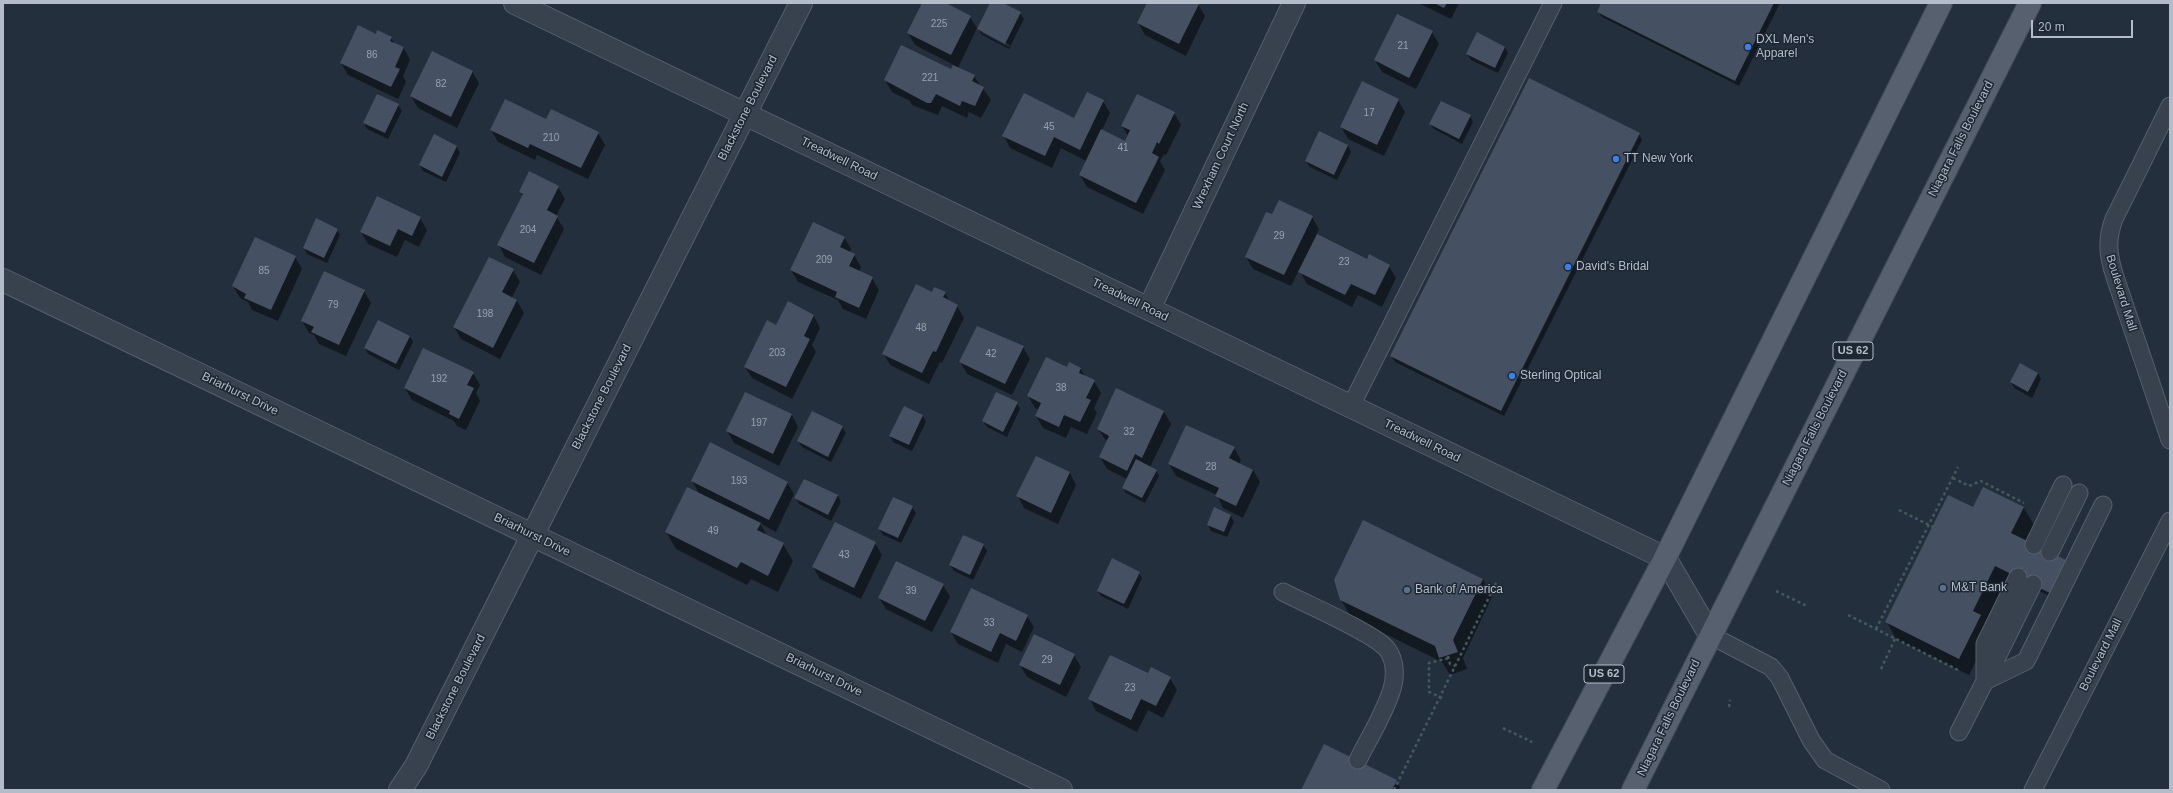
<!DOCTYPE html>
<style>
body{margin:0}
#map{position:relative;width:2173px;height:793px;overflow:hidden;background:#242f3e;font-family:Helvetica,sans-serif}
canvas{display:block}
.frame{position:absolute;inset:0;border:4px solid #b4bcc9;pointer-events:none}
.scale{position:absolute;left:2031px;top:20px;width:102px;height:18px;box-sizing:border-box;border:2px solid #b4bcc9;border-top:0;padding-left:5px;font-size:12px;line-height:14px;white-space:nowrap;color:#b4bcc9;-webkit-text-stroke:3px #1d2633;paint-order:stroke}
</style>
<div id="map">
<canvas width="2173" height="793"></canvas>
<div class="frame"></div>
<div class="scale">20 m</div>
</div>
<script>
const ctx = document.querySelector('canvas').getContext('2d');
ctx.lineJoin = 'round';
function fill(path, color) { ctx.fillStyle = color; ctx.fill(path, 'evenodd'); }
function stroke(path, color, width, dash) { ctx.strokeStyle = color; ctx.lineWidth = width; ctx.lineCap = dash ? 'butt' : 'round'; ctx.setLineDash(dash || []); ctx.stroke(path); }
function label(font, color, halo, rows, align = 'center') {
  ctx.font = font + ' Helvetica,sans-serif'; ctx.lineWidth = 3; ctx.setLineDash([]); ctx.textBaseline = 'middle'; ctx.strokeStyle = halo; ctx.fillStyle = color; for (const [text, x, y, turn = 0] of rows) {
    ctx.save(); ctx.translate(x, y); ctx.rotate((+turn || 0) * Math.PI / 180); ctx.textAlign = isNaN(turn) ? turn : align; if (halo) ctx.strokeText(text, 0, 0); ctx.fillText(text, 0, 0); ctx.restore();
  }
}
fill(new Path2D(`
 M 923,3 L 944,3 L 970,17 L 977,28 L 958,68 L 974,76 L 991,100 L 981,118 L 969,112 L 967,118 L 942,106 L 938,115 L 912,105 L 910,101 L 892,92 L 885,80 L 951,70 L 954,65 L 915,45 L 908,33 Z
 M 991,3 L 1001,3 L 1020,13 L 1024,19 L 1009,49 L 982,35 L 978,29 ZM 982,31 L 1010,45 L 1009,47 L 982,33 Z
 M 1148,3 L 1198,4 L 1205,16 L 1186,56 L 1145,35 L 1138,23 Z
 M 1418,3 L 1459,3 L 1451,19 Z
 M 1602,3 L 1780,3 L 1739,86 L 1602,17 L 1598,12 Z
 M 1432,32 L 1439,44 L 1416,89 L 1382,72 L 1375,60 Z
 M 376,35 L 391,38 L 396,45 L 404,48 L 410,60 L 403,76 L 406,82 L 398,99 L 348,75 L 341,63 Z
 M 1505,47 L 1508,53 L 1498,73 L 1471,60 L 1467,54 Z
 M 472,71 L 479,83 L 457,128 L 418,108 L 411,96 Z
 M 1398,100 L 1405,112 L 1384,156 L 1348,139 L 1341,127 Z
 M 1103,101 L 1110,113 L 1102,130 L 1125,142 L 1128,136 L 1122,126 L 1174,113 L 1181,125 L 1166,155 L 1164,154 L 1160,161 L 1165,170 L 1143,214 L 1087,187 L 1080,175 L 1086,161 L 1061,148 L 1052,168 L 1010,148 L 1004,136 L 1075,119 Z
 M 398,105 L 402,111 L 388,139 L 367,129 L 364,123 Z
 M 1470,116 L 1473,122 L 1462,144 L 1434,129 L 1430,124 Z
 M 547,121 L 598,133 L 605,145 L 588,179 L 537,155 L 535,160 L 498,142 L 491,130 Z
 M 1639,134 L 1642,140 L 1504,416 L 1395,362 L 1391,356 Z
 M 434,136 L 457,147 L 460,153 L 446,182 L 423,171 L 420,165 Z
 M 1348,146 L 1351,152 L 1337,180 L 1310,167 L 1306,161 Z
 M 558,187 L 565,199 L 556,216 L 564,229 L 541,275 L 505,257 L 499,245 L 523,197 L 520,192 Z
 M 1272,216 L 1312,217 L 1319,229 L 1316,235 L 1367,260 L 1389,266 L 1396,278 L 1382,307 L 1358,295 L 1352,307 L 1307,284 L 1299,270 L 1291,286 L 1253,269 L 1246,257 Z
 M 420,218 L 427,230 L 419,247 L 405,240 L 397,257 L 368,244 L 361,232 Z
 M 337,229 L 340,235 L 327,263 L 307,254 L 304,248 Z
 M 844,237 L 851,249 L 850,252 L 854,255 L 861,267 L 859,272 L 872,278 L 879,290 L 866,319 L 843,309 L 838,300 L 798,282 L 791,270 Z
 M 295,257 L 302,269 L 278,321 L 252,310 L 248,302 L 240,298 L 233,286 Z
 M 513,270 L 520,282 L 511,299 L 517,301 L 524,313 L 500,359 L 461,339 L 454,327 Z
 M 364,291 L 371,303 L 346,356 L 319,344 L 314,335 L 309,333 L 302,321 Z
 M 932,293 L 945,293 L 950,302 L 957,306 L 964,318 L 942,363 L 940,362 L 929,384 L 890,365 L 883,353 Z
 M 814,316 L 820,328 L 812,345 L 816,352 L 792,399 L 752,378 L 745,367 L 777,326 Z
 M 410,336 L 413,342 L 399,370 L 368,354 L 365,348 Z
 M 1023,347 L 1030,359 L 1012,395 L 967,374 L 960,362 Z
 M 1067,368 L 1081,369 L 1085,377 L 1094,381 L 1101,393 L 1094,408 L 1097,413 L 1087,434 L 1071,427 L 1066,438 L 1043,428 L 1036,416 L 1039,410 L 1035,408 L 1028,396 Z
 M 473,373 L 480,385 L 476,393 L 480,401 L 466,430 L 457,426 L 454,421 L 412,400 L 405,388 Z
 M 2038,373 L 2041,379 L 2032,398 L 2014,388 L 2011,382 Z
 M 1117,390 L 1164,412 L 1171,424 L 1150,467 L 1156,470 L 1159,476 L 1145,503 L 1126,493 L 1123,488 L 1127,479 L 1107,469 L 1100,457 L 1107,442 L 1098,429 Z
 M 746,393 L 792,415 L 798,427 L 779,466 L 734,443 L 727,431 Z
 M 1017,403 L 1020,409 L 1007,437 L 987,427 L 983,421 Z
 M 923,416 L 926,422 L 912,451 L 893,442 L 890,436 Z
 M 842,427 L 846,433 L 831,462 L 802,447 L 798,441 Z
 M 1234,448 L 1241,460 L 1239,464 L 1253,470 L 1260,482 L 1243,518 L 1223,508 L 1217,495 L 1176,476 L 1169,464 Z
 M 1036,458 L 1070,473 L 1076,485 L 1058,524 L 1024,508 L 1018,496 Z
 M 692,481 L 787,482 L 794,494 L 776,532 L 760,523 L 767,536 L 783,544 L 793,561 L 778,592 L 751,579 L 747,585 L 676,549 L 666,532 L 700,495 Z
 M 1984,488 L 2024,508 L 2034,525 L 2025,541 L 2056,599 L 2008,576 L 1985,623 L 1990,633 L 1969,675 L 1896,639 L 1887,622 L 1974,509 Z
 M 838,496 L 841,502 L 831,521 L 799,504 L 796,498 Z
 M 912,507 L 916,513 L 901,543 L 883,535 L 879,529 Z
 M 1215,508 L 1231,516 L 1234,522 L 1227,537 L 1211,531 L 1208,525 Z
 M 875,543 L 882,555 L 861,599 L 820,579 L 813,567 Z
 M 983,545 L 987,551 L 973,580 L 954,571 L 950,565 Z
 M 1139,573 L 1142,578 L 1128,609 L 1101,596 L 1098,591 Z
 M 1483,579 L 1492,597 L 1463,658 L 1467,669 L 1450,675 L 1442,662 L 1351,617 L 1341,600 Z
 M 943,585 L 950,597 L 932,632 L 886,609 L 879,598 Z
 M 1027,616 L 1034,627 L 1022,652 L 1006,644 L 998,663 L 958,644 L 951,632 Z
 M 1074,655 L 1081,667 L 1066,697 L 1027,677 L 1020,665 Z
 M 1149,675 L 1170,678 L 1177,690 L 1163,718 L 1148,710 L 1137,732 L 1096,711 L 1090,699 Z
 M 1396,781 L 1400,787 L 1398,790 L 1302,790 Z`), '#0007');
fill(new Path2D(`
 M 922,3 L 946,3 L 971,16 L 951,55 L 907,33 Z
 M 990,3 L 1003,3 L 1021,12 L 1005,44 L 977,29 Z
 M 1147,3 L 1199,4 L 1179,44 L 1137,23 Z
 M 1434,3 L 1447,3 L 1444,8 Z
 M 1601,3 L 1774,3 L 1735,81 L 1597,12 Z
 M 1397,14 L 1433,31 L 1409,78 L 1374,60 Z
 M 358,25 L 376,34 L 377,30 L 392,37 L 390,41 L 404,47 L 395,67 L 400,69 L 391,87 L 340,63 Z
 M 1477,32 L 1505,47 L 1495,68 L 1466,54 Z
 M 901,45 L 951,69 L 953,65 L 975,75 L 972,81 L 984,87 L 975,106 L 962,101 L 960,106 L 936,94 L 931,103 L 927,103 L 884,80 Z
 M 432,51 L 473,71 L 451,117 L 410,96 Z
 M 1529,78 L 1640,133 L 1501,411 L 1390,356 Z
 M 1362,81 L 1399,99 L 1377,145 L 1340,127 Z
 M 1087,92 L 1104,100 L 1080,150 L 1054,137 L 1045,156 L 1002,136 L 1024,93 L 1074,118 Z
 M 377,94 L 399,104 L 385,133 L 363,123 Z
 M 1137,94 L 1175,112 L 1159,144 L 1157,142 L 1152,153 L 1159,157 L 1136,203 L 1079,175 L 1101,129 L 1125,141 L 1130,130 L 1121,126 Z
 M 505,99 L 546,119 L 551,109 L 599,132 L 581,168 L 530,144 L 528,148 L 490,130 Z
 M 1441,101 L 1471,115 L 1459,139 L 1429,124 Z
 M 1319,131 L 1348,145 L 1334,175 L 1305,161 Z
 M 434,134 L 457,146 L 442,177 L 419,165 Z
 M 529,171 L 559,186 L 547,210 L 558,216 L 534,263 L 497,245 L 523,194 L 519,192 Z
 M 377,196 L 421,217 L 412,236 L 398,229 L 390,246 L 360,232 Z
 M 1279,200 L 1313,216 L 1284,275 L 1245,257 L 1266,212 L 1272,214 Z
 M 316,218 L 338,229 L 324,258 L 303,248 Z
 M 813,222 L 845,237 L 840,247 L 855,254 L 849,266 L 873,277 L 859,308 L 835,297 L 837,292 L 790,270 Z
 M 1317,234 L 1367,259 L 1369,254 L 1390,265 L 1375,295 L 1351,284 L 1345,295 L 1298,272 Z
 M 255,237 L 296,256 L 271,310 L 244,298 L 246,294 L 232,286 Z
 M 489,257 L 514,269 L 502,292 L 517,300 L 493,348 L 453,327 Z
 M 324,271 L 365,290 L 339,345 L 311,332 L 314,327 L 301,321 Z
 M 916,284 L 932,292 L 934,287 L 946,292 L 943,297 L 958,305 L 936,352 L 933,351 L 922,373 L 882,354 Z
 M 788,301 L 814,315 L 804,336 L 810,339 L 786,387 L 744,367 L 767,320 L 776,325 Z
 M 378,320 L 410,336 L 396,364 L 364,348 Z
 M 977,326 L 1024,346 L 1005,384 L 959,362 Z
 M 423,348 L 474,372 L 467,385 L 474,388 L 459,419 L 449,414 L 450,411 L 404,388 Z
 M 1046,357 L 1067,367 L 1069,362 L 1081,368 L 1079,373 L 1095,380 L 1086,398 L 1091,400 L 1080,422 L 1064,415 L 1059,427 L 1035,416 L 1041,403 L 1027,396 Z
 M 2020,363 L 2038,373 L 2028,392 L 2010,382 Z
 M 1116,388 L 1164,411 L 1142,458 L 1135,454 L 1127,471 L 1099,457 L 1109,436 L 1097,429 Z
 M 745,392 L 792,414 L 773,454 L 726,431 Z
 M 996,392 L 1018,402 L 1003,432 L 982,421 Z
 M 904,406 L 923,415 L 909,445 L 889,436 Z
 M 812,411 L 843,426 L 828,457 L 797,441 Z
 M 1186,425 L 1235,447 L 1229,458 L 1253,470 L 1236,506 L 1215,496 L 1219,488 L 1168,464 Z
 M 710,442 L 788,482 L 769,520 L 691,481 Z
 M 1036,456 L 1070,472 L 1051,513 L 1016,496 Z
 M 1136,459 L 1157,470 L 1142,498 L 1122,488 Z
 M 804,479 L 838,495 L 828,515 L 794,498 Z
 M 687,487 L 761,523 L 757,530 L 784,543 L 768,576 L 741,562 L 737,568 L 665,532 Z
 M 1983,487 L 2024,507 L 2011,533 L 2068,561 L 2052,594 L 1995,566 L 1973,611 L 1981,615 L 1959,659 L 1885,622 L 1948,495 L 1973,507 Z
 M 893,497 L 913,506 L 898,538 L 878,529 Z
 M 1214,507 L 1231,515 L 1224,532 L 1207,525 Z
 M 1363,520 L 1483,579 L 1453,640 L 1458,652 L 1439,658 L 1435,646 L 1340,600 L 1334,580 Z
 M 835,522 L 876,542 L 854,588 L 812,567 Z
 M 963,535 L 984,544 L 970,575 L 949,565 Z
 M 1112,558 L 1140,572 L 1124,604 L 1097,591 Z
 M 896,561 L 944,584 L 925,621 L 878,598 Z
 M 971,588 L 1028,615 L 1016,641 L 1000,633 L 991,652 L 950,632 Z
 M 1034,634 L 1075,654 L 1060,685 L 1019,665 Z
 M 1110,655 L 1148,673 L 1151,667 L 1171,677 L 1156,706 L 1141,699 L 1131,720 L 1088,699 Z
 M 1324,744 L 1397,780 L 1392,790 L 1301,790 Z`), '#455162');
const service = new Path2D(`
 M 2170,106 L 2114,219 C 2106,240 2108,256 2115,277 L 2170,440
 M 1351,406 L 1553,3
 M 2034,545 L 2063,485
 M 2050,552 L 2079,493
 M 1283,592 C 1304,603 1374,633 1387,649 C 1396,661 1396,678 1391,692 C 1383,716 1369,738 1358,760
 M 1710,635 L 1771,667 L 1780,678 L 1811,740 L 1825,760 L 1881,790
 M 1987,677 L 2033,584
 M 1985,681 L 1985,644 L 2018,577
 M 1959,732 L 1985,681 L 2026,661 L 2103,505
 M 2033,790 L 2170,521`);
const minor = new Path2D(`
 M 515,3 L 1665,558 L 1710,635
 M 3,280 L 1061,790
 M 1149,309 L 1294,3
 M 400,790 L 416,766 L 801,3`);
const primary = new Path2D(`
 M 1543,790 L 1665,558 L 1941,3
 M 1633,790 L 2030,3`);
stroke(service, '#565f6c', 19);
stroke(minor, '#565f6c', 24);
stroke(primary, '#414a57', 24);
stroke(new Path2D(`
 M 1953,478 L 1969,486 L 1981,481 L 2024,503
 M 1899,510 L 1933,527
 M 1776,591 L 1807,606
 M 1848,615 L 1958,670
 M 1876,629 L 1958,467
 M 1448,656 L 1450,664 L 1455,666
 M 1881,669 L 1895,639
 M 1442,698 L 1429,692 L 1429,663 L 1449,658
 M 1729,707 L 1730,700
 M 1503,728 L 1532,742
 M 1394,790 L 1497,581`), '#44595c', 2.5, [3, 3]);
stroke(service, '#38414e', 17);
stroke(minor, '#38414e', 22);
stroke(primary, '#56606e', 22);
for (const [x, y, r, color] of [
 [1748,47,4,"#3f7fe0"],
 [1616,159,4,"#3f7fe0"],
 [1568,267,4,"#3f7fe0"],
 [1512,376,4,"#3f7fe0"],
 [1943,588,4,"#5c6f8a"],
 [1407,590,4,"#5c6f8a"]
]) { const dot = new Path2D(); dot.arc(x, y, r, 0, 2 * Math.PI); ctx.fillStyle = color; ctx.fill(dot); stroke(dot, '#1d2633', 1.5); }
label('10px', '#98a1af', null, [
 ["225",939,24],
 ["21",1403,46],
 ["86",372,55],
 ["221",930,78],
 ["82",441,84],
 ["17",1369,113],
 ["45",1049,127],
 ["210",551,138],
 ["41",1123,148],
 ["204",528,230],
 ["29",1279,236],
 ["209",824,260],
 ["23",1344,262],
 ["85",264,271],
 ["79",333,305],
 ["198",485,314],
 ["48",921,328],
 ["203",777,353],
 ["42",991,354],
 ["192",439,379],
 ["38",1061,388],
 ["197",759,423],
 ["32",1129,432],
 ["28",1211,467],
 ["193",739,481],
 ["49",713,531],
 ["43",844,555],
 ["39",911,591],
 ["33",989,623],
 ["29",1047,660],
 ["23",1130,688]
]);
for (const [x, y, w] of [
 [1853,351,40],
 [1604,674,40]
]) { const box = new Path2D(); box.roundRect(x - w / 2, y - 9, w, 18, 3); ctx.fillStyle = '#1d2633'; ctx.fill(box); stroke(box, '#b4bcc9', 1); }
label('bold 11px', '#b4bcc9', null, [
 ["US 62",1853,351],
 ["US 62",1604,674]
]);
label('12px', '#b4bcc9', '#1d2633', [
 ["DXL Men's",1756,40],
 ["Apparel",1756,54],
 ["TT New York",1624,159],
 ["David's Bridal",1576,267],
 ["Sterling Optical",1520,376],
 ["M&T Bank",1951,588],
 ["Bank of America",1415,590]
], 'left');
label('12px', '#b4bcc9', '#1d2633', [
 ["Blackstone Boulevard",748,108,-63],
 ["Niagara Falls Boulevard",1961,139,-63],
 ["Wrexham Court North",1221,156,-65],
 ["Treadwell Road",839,159,26],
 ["Boulevard Mall",2121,293,73],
 ["Treadwell Road",1130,300,26],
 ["Briarhurst Drive",240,394,26],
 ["Blackstone Boulevard",602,397,-63],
 ["Niagara Falls Boulevard",1815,428,-63],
 ["Treadwell Road",1422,441,26],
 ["Briarhurst Drive",532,535,26],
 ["Boulevard Mall",2101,655,-63],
 ["Briarhurst Drive",824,675,26],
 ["Blackstone Boulevard",456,687,-63],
 ["Niagara Falls Boulevard",1669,718,-64]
]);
</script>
